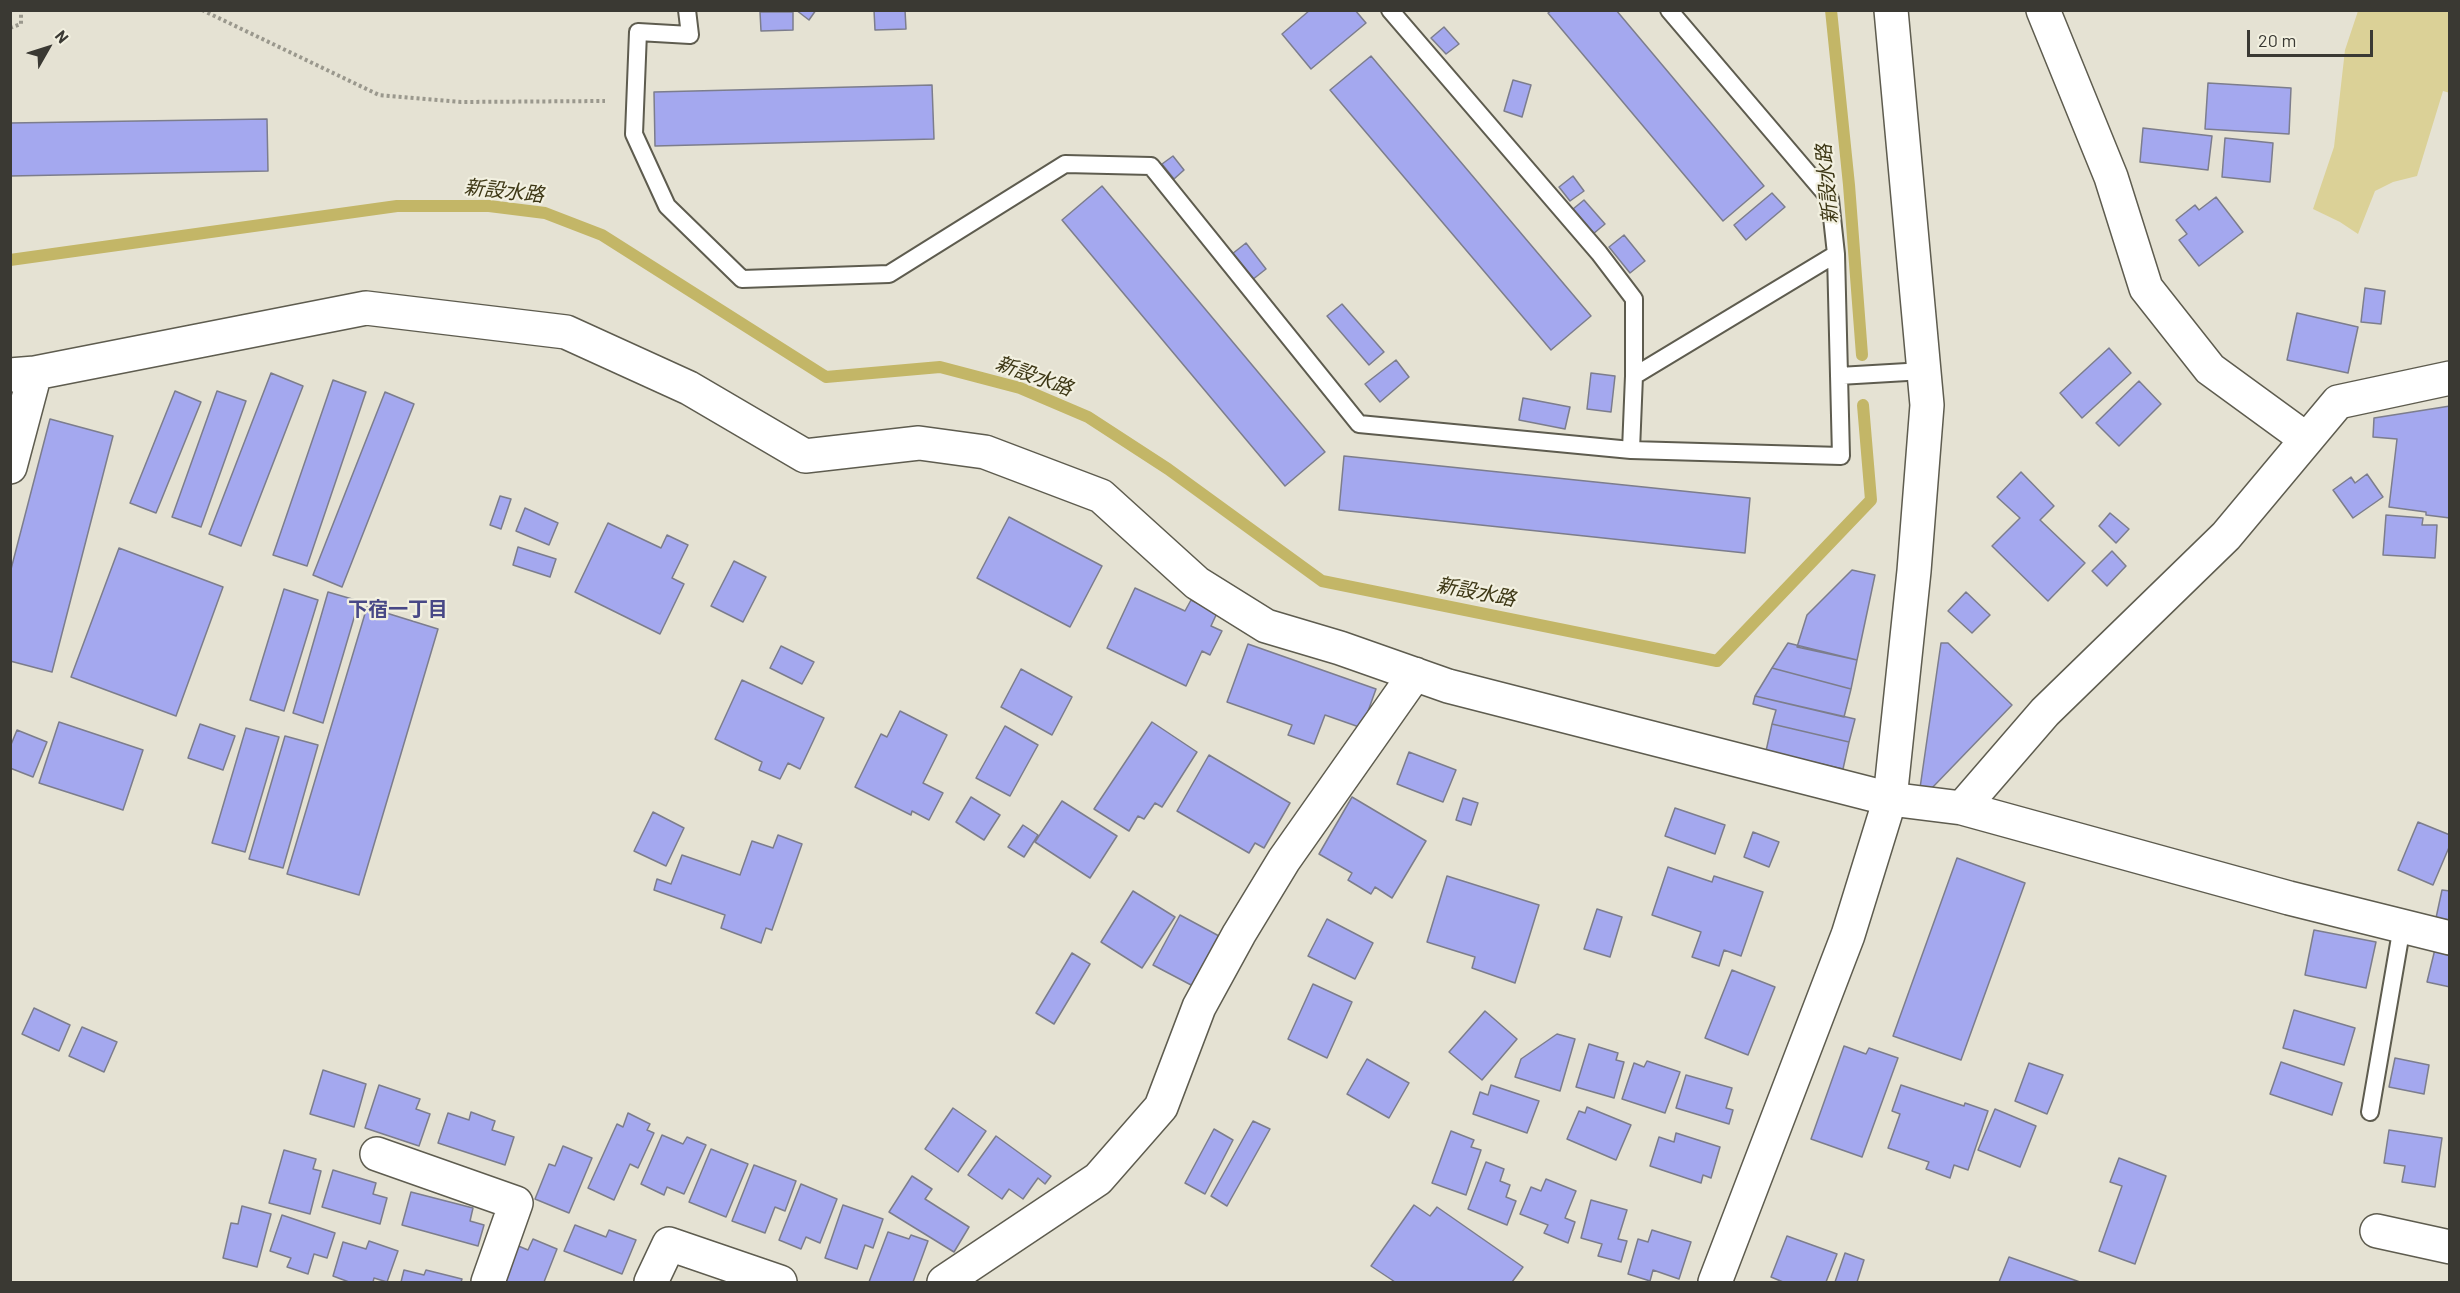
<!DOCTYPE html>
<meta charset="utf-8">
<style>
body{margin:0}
#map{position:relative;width:2460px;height:1293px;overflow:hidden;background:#e5e2d3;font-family:Barlow,sans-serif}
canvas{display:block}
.frame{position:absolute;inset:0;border:12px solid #3a3933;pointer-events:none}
.north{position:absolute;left:18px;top:18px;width:60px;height:60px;-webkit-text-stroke:4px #f2f0e0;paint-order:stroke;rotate:51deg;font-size:16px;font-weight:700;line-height:24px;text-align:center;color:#3a3933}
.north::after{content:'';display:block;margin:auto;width:21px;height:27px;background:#3a3933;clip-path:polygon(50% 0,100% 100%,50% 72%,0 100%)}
.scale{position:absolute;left:2247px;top:30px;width:126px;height:27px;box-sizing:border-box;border:3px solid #3a3933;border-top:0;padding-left:8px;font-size:18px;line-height:21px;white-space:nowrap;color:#3a3933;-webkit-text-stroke:4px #f2f0e0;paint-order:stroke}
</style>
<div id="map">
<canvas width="2460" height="1293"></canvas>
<div class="frame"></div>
<div class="north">N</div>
<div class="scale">20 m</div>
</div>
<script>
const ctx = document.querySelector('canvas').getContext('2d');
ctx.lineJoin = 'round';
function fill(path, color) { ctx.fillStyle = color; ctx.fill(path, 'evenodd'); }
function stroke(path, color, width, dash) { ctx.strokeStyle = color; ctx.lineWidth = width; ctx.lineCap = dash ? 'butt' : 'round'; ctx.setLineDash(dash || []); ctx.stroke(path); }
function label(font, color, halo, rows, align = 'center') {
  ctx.font = font + ' Barlow,"Noto Sans JP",sans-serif'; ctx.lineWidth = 4.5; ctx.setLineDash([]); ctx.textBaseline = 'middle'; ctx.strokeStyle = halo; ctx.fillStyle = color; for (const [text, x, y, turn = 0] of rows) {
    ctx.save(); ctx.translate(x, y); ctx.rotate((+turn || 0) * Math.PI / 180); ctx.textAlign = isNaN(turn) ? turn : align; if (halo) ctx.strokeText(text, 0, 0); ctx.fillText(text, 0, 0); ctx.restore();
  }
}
fill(new Path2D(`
 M 2358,11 L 2449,11 L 2450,93 L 2443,91 L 2417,176 L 2393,182 L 2375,191 L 2358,234 L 2340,222 L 2313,209 L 2334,147 L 2345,50 Z`), '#dbd197');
stroke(new Path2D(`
 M 1831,10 L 1849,185 L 1862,355
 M 10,260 L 397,206 L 489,206 L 545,213 L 602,235 L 826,377 L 940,367 L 1020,388 L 1088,417 L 1168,469 L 1322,581 L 1717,661 L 1871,500 L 1863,405`), '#c3b667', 12);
const building = new Path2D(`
 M 796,10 L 816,10 L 809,20 Z
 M 874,10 L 905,10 L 906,29 L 875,30 Z
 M 1310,10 L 1355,10 L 1366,23 L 1311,69 L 1282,34 Z
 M 1552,10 L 1616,10 L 1764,186 L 1723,221 L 1548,13 Z
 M 760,12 L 793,12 L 793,30 L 761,31 Z
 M 1444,27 L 1459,44 L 1446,54 L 1431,38 Z
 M 1371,56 L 1591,316 L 1551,350 L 1330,90 Z
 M 1513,80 L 1531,85 L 1522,117 L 1504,111 Z
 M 2208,83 L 2291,88 L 2289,134 L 2205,129 Z
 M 932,85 L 934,139 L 655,146 L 654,92 Z
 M 267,119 L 268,171 L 10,176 L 10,123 Z
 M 2143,128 L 2212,136 L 2208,170 L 2140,162 Z
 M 2225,138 L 2273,143 L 2270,182 L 2222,177 Z
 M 1173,156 L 1184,170 L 1174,179 L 1162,164 Z
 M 1573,176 L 1584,191 L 1570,201 L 1559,187 Z
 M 1102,186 L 1325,452 L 1285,486 L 1062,220 Z
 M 1772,193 L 1785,207 L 1746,240 L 1734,225 Z
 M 2216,197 L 2243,232 L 2199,266 L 2179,240 L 2187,234 L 2176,220 L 2195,205 L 2199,210 Z
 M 1584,200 L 1605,224 L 1593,234 L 1573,209 Z
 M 1624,235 L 1645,261 L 1630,273 L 1609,247 Z
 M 1246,243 L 1266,269 L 1252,280 L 1232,254 Z
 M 2365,288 L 2385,291 L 2381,324 L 2361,322 Z
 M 1342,304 L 1384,352 L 1369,365 L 1327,316 Z
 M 2297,313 L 2358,327 L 2348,373 L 2287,360 Z
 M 2109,348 L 2131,373 L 2082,418 L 2060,393 Z
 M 1396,360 L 1409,377 L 1380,402 L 1365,384 Z
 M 271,373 L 303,386 L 241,546 L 209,534 Z
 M 1591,373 L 1615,376 L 1611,412 L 1587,409 Z
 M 333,380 L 366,392 L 307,566 L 273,555 Z
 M 2139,381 L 2161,404 L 2119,446 L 2096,423 Z
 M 175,391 L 201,402 L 156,513 L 130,503 Z
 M 217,391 L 246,401 L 201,527 L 172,517 Z
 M 385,392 L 414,404 L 342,587 L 313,575 Z
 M 1523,398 L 1570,407 L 1565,429 L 1519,420 Z
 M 2450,406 L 2450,518 L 2426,515 L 2426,512 L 2389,507 L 2397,439 L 2373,437 L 2374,418 Z
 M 50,419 L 113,436 L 52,672 L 10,661 L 10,573 Z
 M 1344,456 L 1750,498 L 1745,553 L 1339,510 Z
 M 2021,472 L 2054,506 L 2040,520 L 2085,563 L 2048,601 L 1992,546 L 2020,518 L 1997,497 Z
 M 2367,474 L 2383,497 L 2353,518 L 2333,490 L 2351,477 L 2355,483 Z
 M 500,496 L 511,499 L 501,529 L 490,525 Z
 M 525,508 L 558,523 L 549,545 L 516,531 Z
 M 2110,513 L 2129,529 L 2116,543 L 2099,526 Z
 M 2386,515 L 2423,518 L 2422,525 L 2437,525 L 2435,558 L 2383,555 Z
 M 1009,517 L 1102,566 L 1070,627 L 977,578 Z
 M 608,523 L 661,548 L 667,535 L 688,545 L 672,578 L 684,584 L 660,634 L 575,592 Z
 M 518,547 L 556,559 L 550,577 L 513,565 Z
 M 119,548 L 223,587 L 176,716 L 71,677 Z
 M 2112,551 L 2126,566 L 2107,586 L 2092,571 Z
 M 734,561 L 766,577 L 743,622 L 711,606 Z
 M 1852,570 L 1875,575 L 1857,660 L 1797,647 L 1807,615 Z
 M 1135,588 L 1185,611 L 1191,600 L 1217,613 L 1211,626 L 1222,631 L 1210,655 L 1202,651 L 1186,686 L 1107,648 Z
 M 284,589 L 318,600 L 284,711 L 250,700 Z
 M 328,592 L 359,601 L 323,723 L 293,713 Z
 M 1966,592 L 1990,615 L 1972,633 L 1948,611 Z
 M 367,607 L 438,629 L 359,895 L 287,874 Z
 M 1788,643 L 1857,660 L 1851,689 L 1772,668 Z
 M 1941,643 L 1948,643 L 2012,705 L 1930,790 L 1920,788 Z
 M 1248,644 L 1376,689 L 1362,728 L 1325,715 L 1314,744 L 1288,735 L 1292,725 L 1227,702 Z
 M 781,646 L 814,662 L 802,684 L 770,668 Z
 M 1772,668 L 1851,689 L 1844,717 L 1755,696 Z
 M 1021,669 L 1072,697 L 1052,735 L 1001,707 Z
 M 742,680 L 824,718 L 800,769 L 788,763 L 780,779 L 759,770 L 762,762 L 715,739 Z
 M 1755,696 L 1855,719 L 1849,742 L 1772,724 L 1776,710 L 1753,704 Z
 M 900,711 L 947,735 L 923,783 L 943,793 L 929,820 L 912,811 L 911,815 L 855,787 L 881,734 L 887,737 Z
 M 59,722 L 143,750 L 123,810 L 39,783 Z
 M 1152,722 L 1197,752 L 1162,807 L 1155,803 L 1144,819 L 1138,816 L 1129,831 L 1094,809 Z
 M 200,724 L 235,736 L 223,770 L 188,758 Z
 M 1772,724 L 1849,742 L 1843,769 L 1766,751 Z
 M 1005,726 L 1038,745 L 1010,796 L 976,778 Z
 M 246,728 L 279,737 L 245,852 L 212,843 Z
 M 17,730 L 47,742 L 33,777 L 10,768 L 10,747 Z
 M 285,736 L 318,745 L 283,868 L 249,859 Z
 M 1409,752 L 1456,770 L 1443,802 L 1397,784 Z
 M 1209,755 L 1290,803 L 1264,848 L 1255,843 L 1249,853 L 1177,811 Z
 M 971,797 L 1000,815 L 984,840 L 956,822 Z
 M 1352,797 L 1426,841 L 1392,898 L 1375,887 L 1371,894 L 1348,880 L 1352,873 L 1319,854 Z
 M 1463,798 L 1478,803 L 1471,825 L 1456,820 Z
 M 1062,801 L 1117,836 L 1090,878 L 1035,842 Z
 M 1675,808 L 1725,825 L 1715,854 L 1665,836 Z
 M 653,812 L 684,828 L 666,866 L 634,851 Z
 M 2418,822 L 2450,835 L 2450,845 L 2433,885 L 2398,870 Z
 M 1023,825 L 1038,835 L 1024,857 L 1008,847 Z
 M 1753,832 L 1779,842 L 1769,867 L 1744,857 Z
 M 778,835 L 802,844 L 772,930 L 766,928 L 761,943 L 721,928 L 725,915 L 654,890 L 657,879 L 671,884 L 682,855 L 740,875 L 752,841 L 773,848 Z
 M 1957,858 L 2025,883 L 1961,1060 L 1893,1036 Z
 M 1668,867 L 1712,882 L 1714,876 L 1763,892 L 1741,956 L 1724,950 L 1719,966 L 1692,957 L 1701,932 L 1652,915 Z
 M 1447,876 L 1539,905 L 1515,983 L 1472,968 L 1475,957 L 1427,942 Z
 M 2442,890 L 2450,891 L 2450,920 L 2436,918 Z
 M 1133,891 L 1175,917 L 1142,968 L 1101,942 Z
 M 1597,909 L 1622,917 L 1610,957 L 1584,949 Z
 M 1180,915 L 1219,936 L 1193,986 L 1153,965 Z
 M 1327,919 L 1373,943 L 1355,979 L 1308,956 Z
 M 2314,930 L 2376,942 L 2366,988 L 2305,975 Z
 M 2435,949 L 2450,953 L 2450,987 L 2427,982 Z
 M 1072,953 L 1090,964 L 1054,1024 L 1036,1013 Z
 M 1732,970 L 1775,987 L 1748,1055 L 1705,1038 Z
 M 1313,984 L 1352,1002 L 1327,1058 L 1288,1039 Z
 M 34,1008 L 70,1025 L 59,1051 L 22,1034 Z
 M 2294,1010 L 2355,1028 L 2344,1065 L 2283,1048 Z
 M 1485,1011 L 1517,1039 L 1482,1080 L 1449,1052 Z
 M 82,1027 L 117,1042 L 104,1072 L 69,1056 Z
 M 1557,1034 L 1575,1039 L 1560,1091 L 1515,1077 L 1521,1059 Z
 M 1589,1044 L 1618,1053 L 1616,1060 L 1624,1062 L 1614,1098 L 1576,1087 Z
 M 1844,1046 L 1866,1054 L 1869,1048 L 1898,1058 L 1862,1157 L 1811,1139 Z
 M 2395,1058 L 2429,1065 L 2424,1094 L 2389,1087 Z
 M 1367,1059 L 1409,1083 L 1389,1118 L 1347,1094 Z
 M 1647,1061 L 1680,1072 L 1665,1113 L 1622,1099 L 1634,1063 L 1644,1067 Z
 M 2281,1062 L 2342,1083 L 2332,1115 L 2270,1094 Z
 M 2029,1063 L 2063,1075 L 2047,1114 L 2015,1101 Z
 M 323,1070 L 366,1084 L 354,1127 L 310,1114 Z
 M 1686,1075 L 1732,1088 L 1726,1108 L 1733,1110 L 1729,1124 L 1676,1108 Z
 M 379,1085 L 420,1099 L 416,1109 L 430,1114 L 419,1146 L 365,1128 Z
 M 1491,1085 L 1539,1101 L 1527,1133 L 1473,1114 L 1480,1092 L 1488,1095 Z
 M 1901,1085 L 1964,1106 L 1965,1103 L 1988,1111 L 1968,1170 L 1954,1165 L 1950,1178 L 1926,1169 L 1929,1162 L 1888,1148 L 1900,1114 L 1892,1111 Z
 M 1587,1107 L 1631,1125 L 1616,1160 L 1567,1139 L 1579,1111 L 1585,1113 Z
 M 953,1108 L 986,1131 L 958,1172 L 925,1149 Z
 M 1995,1109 L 2036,1126 L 2020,1167 L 1978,1150 Z
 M 471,1112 L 495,1121 L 492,1130 L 514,1137 L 505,1165 L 438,1143 L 448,1113 L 469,1120 Z
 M 628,1113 L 650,1124 L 647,1130 L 654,1133 L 638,1168 L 630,1164 L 614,1200 L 588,1188 L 617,1124 L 623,1127 Z
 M 1253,1121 L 1270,1129 L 1227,1206 L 1211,1196 Z
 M 1214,1129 L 1233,1140 L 1205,1194 L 1185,1183 Z
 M 2389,1130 L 2442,1138 L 2435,1187 L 2402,1182 L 2405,1166 L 2384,1163 Z
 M 1451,1131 L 1474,1140 L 1471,1147 L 1481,1150 L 1466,1195 L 1432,1183 Z
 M 1676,1133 L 1720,1147 L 1711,1178 L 1703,1175 L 1701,1183 L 1650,1166 L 1659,1137 L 1674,1142 Z
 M 662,1135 L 683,1144 L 687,1137 L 706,1145 L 684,1194 L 667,1187 L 664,1195 L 641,1184 Z
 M 996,1136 L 1051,1176 L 1045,1184 L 1038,1178 L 1023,1199 L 1009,1189 L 1002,1199 L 968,1175 Z
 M 563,1146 L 592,1158 L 569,1213 L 535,1199 L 549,1164 L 555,1166 Z
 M 711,1149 L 748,1164 L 726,1217 L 689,1202 Z
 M 284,1150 L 316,1159 L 313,1169 L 321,1171 L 310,1214 L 269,1203 Z
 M 2119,1158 L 2166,1176 L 2135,1264 L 2099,1251 L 2122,1186 L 2110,1182 Z
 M 1486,1162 L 1504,1169 L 1500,1181 L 1510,1185 L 1506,1197 L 1516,1201 L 1507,1225 L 1468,1209 Z
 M 754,1165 L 796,1181 L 785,1211 L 775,1207 L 765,1233 L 732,1221 Z
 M 333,1170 L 376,1183 L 373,1194 L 387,1198 L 380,1224 L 322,1207 Z
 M 912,1176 L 932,1189 L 925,1199 L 969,1227 L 954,1252 L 889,1212 Z
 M 1546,1179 L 1576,1191 L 1565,1218 L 1575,1222 L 1568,1243 L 1544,1233 L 1548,1225 L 1520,1214 L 1531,1187 L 1541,1191 Z
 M 801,1184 L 837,1199 L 820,1243 L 806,1237 L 801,1249 L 779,1240 Z
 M 411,1192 L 473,1208 L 470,1221 L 484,1225 L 478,1246 L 402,1225 Z
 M 1591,1200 L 1627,1210 L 1618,1239 L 1627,1241 L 1621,1262 L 1598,1256 L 1602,1244 L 1581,1238 Z
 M 843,1205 L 883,1219 L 873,1248 L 865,1245 L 857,1269 L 825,1258 Z
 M 1414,1205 L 1430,1216 L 1437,1207 L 1523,1267 L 1512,1282 L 1395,1282 L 1371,1266 Z
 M 242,1206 L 271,1214 L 257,1267 L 223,1258 L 231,1223 L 238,1224 Z
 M 282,1215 L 335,1233 L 327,1258 L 314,1254 L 308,1274 L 287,1267 L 291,1258 L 270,1251 Z
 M 575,1225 L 606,1237 L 609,1230 L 636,1240 L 622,1274 L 564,1251 Z
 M 1652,1230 L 1691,1242 L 1679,1279 L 1653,1270 L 1650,1281 L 1628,1274 L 1638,1239 L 1648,1242 Z
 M 888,1232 L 909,1239 L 911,1235 L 928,1241 L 913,1282 L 869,1282 Z
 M 1787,1236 L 1837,1254 L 1826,1282 L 1783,1282 L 1771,1277 Z
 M 533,1239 L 557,1249 L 544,1282 L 501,1282 L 516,1245 L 528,1250 Z
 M 369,1241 L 398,1251 L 387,1282 L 374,1278 L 373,1282 L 349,1282 L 333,1276 L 343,1242 L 366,1249 Z
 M 1845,1253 L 1864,1260 L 1857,1282 L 1835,1282 Z
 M 2009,1257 L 2080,1282 L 1999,1282 Z
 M 404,1270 L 424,1275 L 426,1270 L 462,1279 L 461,1282 L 401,1282 Z`);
fill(building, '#a4a8ef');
stroke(building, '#7c7d8c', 1.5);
const service = new Path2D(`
 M 687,10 L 690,35 L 638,32 L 634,134 L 667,206 L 742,279 L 889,274 L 1065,164 L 1151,166 L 1359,424 L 1631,450 L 1841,456 L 1836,254 L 1830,199 L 1669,10
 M 1390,10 L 1599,253 L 1634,299 L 1634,376 L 1836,254
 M 1839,376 L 1924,371
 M 1631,450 L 1634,376
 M 2370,1112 L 2402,926`);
const minor = new Path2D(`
 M 2043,10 L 2111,177 L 2146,288 L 2210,369 L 2306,439
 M 10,375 L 35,373 L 366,308 L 566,332 L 689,388 L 805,456 L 919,443 L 985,452 L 1101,496 L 1197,583 L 1266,626 L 1340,648 L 1448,686 L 1890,799 L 1962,808 L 2289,898 L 2450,938
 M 10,467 L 35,373
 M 1962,808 L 2045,712 L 2226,536 L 2338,402 L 2450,378
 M 377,1154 L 516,1203 L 488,1282
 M 2377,1231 L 2450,1247
 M 651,1282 L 669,1244 L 780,1282
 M 944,1282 L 1098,1179 L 1161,1107 L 1199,1007 L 1239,934 L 1284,860 L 1415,674`);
const tertiary = new Path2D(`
 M 1715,1282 L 1848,935 L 1890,799 L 1914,571 L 1927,405 L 1891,10`);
stroke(service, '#5e5c4f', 20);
stroke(minor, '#5e5c4f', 36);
stroke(tertiary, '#5e5c4f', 36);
stroke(new Path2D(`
 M 202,10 L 379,95 L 461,102 L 605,101
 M 10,28 L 21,24 L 21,10`), '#9a988d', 4, [3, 3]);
stroke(service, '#fff', 16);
stroke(minor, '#fff', 33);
stroke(tertiary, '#fff', 33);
label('italic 20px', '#3d3715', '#f2f0e0', [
 ["新設水路",1827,184,-95],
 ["新設水路",504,191,6],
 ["新設水路",1034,376,20],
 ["新設水路",1476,592,11]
]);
label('bold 20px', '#484886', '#f2f0e0', [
 ["下宿一丁目",398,609]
]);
</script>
